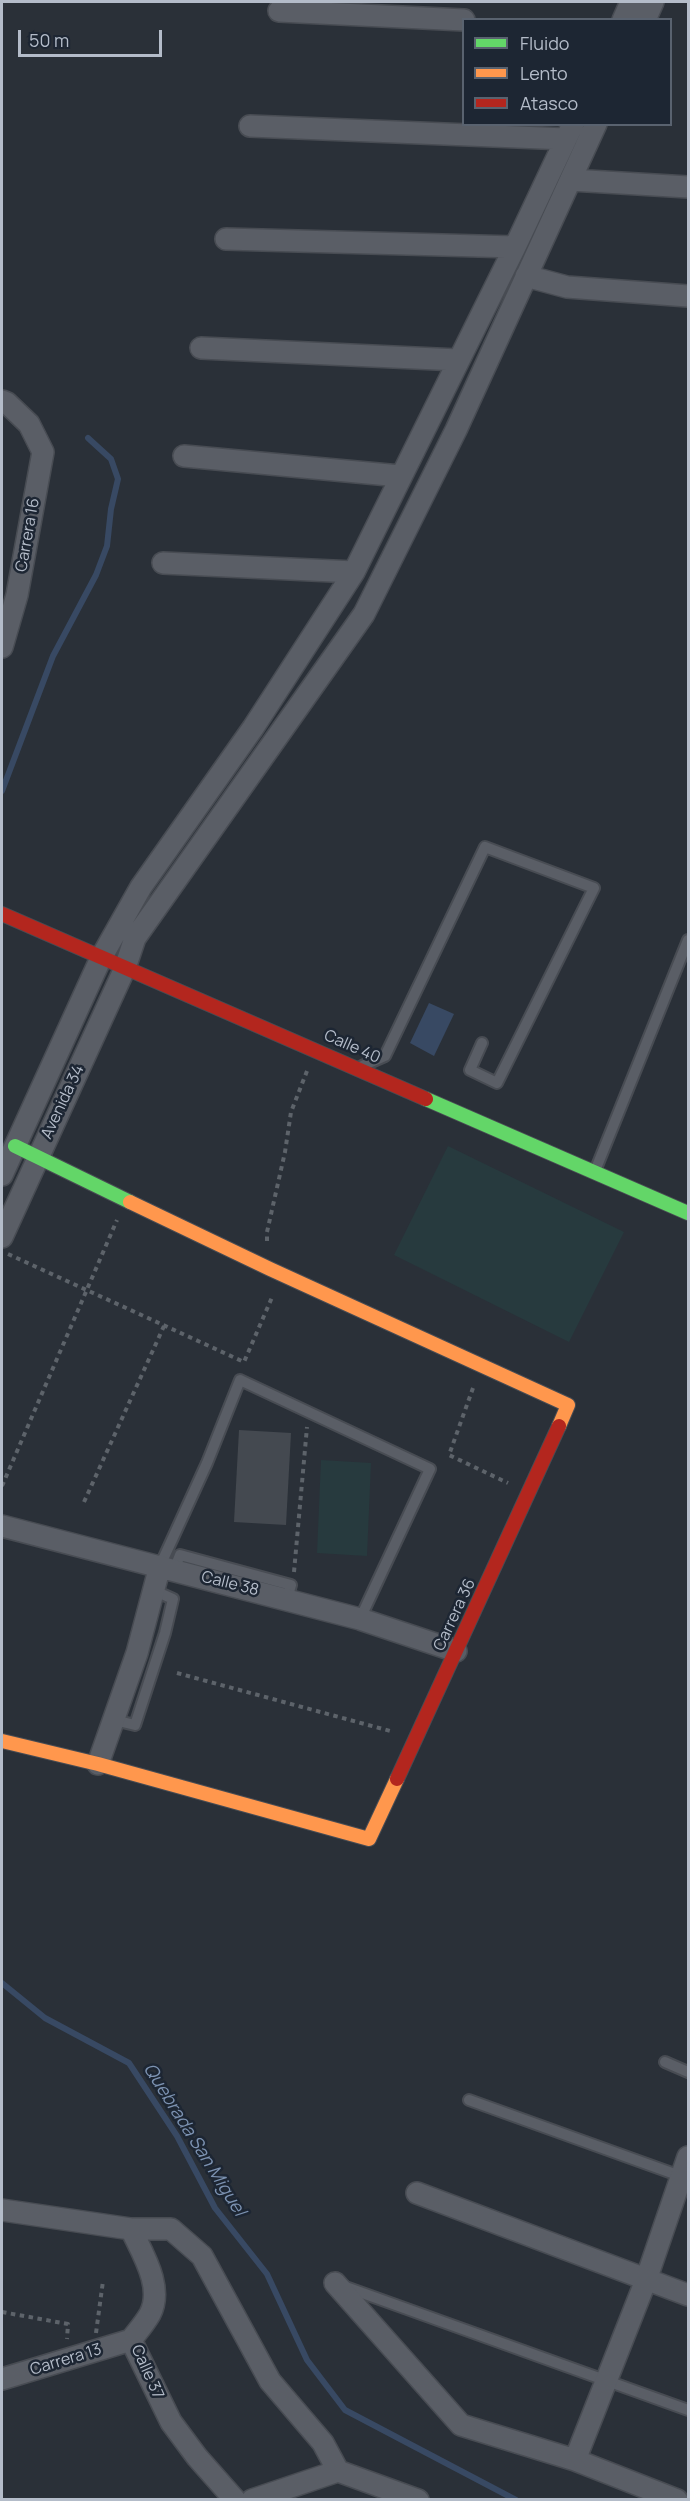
<!DOCTYPE html>
<style>
body{margin:0}
#map{position:relative;width:690px;height:2501px;overflow:hidden;background:#2a3038;font-family:Manrope,sans-serif}
canvas{display:block}
.frame{position:absolute;inset:0;border:3px solid #b4bcc9;pointer-events:none}
.legend{position:absolute;left:462px;top:18px;width:210px;height:108px;box-sizing:border-box;background:#1d2633;border:2px solid #59626f;margin:0;padding:8px 10px;list-style:none;font-size:18px;color:#b4bcc9}
.legend li{display:flex;align-items:center;gap:12px;height:30px}
.legend b{width:30px;border:2px solid #59626f}
.scale{position:absolute;left:18px;top:30px;width:144px;height:27px;box-sizing:border-box;border:3px solid #b4bcc9;border-top:0;padding-left:8px;font-size:18px;line-height:21px;white-space:nowrap;color:#b4bcc9;-webkit-text-stroke:4px #1d2633;paint-order:stroke}
</style>
<div id="map">
<canvas width="690" height="2501"></canvas>
<div class="frame"></div>
<ul class="legend">
<li><b style="height:8px;background:#63d668"></b>Fluido</li>
<li><b style="height:8px;background:#ff974d"></b>Lento</li>
<li><b style="height:8px;background:#b3261e"></b>Atasco</li>
</ul>
<div class="scale">50 m</div>
</div>
<script>
const ctx = document.querySelector('canvas').getContext('2d');
ctx.lineJoin = 'round';
function fill(path, color) { ctx.fillStyle = color; ctx.fill(path, 'evenodd'); }
function stroke(path, color, width, dash) { ctx.strokeStyle = color; ctx.lineWidth = width; ctx.lineCap = dash ? 'butt' : 'round'; ctx.setLineDash(dash || []); ctx.stroke(path); }
function label(font, color, halo, rows, align = 'center') {
  ctx.font = font + ' Manrope,sans-serif'; ctx.lineWidth = 5; ctx.setLineDash([]); ctx.textBaseline = 'middle'; ctx.strokeStyle = halo; ctx.fillStyle = color; for (const [text, x, y, turn = 0] of rows) {
    ctx.save(); ctx.translate(x, y); ctx.rotate((+turn || 0) * Math.PI / 180); ctx.textAlign = isNaN(turn) ? turn : align; if (halo) ctx.strokeText(text, 0, 0); ctx.fillText(text, 0, 0); ctx.restore();
  }
}
fill(new Path2D(`
 M 448,1146 L 624,1232 L 569,1342 L 394,1255 Z
 M 321,1460 L 371,1463 L 367,1556 L 317,1553 Z`), '#273a3e');
fill(new Path2D(`
 M 429,1003 L 454,1014 L 434,1056 L 410,1043 Z`), '#384963');
stroke(new Path2D(`
 M 2,791 L 53,656 L 96,575 L 107,546 L 111,509 L 118,479 L 111,459 L 88,438
 M 2,1983 L 45,2018 L 129,2063 L 177,2136 L 215,2208 L 267,2274 L 307,2360 L 345,2410 L 516,2500`), '#384963', 6);
fill(new Path2D(`
 M 239,1430 L 291,1433 L 286,1525 L 234,1522 Z`), '#444950');
const lane = new Path2D(`
 M 362,1066 L 385,1056 L 485,847 L 594,888 L 497,1083 L 470,1070 L 482,1043
 M 595,1171 L 688,940
 M 160,1566 L 207,1463 L 240,1380 L 430,1469 L 360,1619
 M 174,1570 L 180,1555 L 291,1585 L 287,1599
 M 114,1720 L 135,1725 L 165,1633 L 173,1599 L 153,1590
 M 665,2062 L 688,2072
 M 469,2100 L 683,2177
 M 343,2286 L 688,2410`);
const street = new Path2D(`
 M 279,11 L 464,20
 M 623,20 L 631,2
 M 645,20 L 653,2
 M 250,126 L 566,139
 M 571,180 L 688,187
 M 226,239 L 515,247
 M 526,276 L 567,287 L 688,296
 M 201,348 L 458,360
 M 2,401 L 7,403 L 29,424 L 43,452 L 17,595 L 2,647
 M 184,456 L 400,476
 M 163,563 L 354,572
 M 2,1175 L 101,958 L 141,887 L 253,728 L 354,572 L 515,247 L 573,124
 M 2,1237 L 125,968 L 135,938 L 364,614 L 456,430 L 596,124
 M 2,1526 L 360,1619 L 456,1651
 M 98,1764 L 137,1653 L 160,1566
 M 417,2193 L 688,2295
 M 2,2210 L 131,2229 L 171,2229 L 202,2256 L 270,2381 L 323,2443 L 338,2471 L 418,2500
 M 131,2229 C 142,2253 164,2287 150,2314 C 145,2323 137,2332 131,2340 L 171,2422 L 197,2457 L 235,2500
 M 335,2283 L 461,2425 L 575,2460 L 677,2500
 M 2,2379 L 131,2340
 M 575,2460 L 646,2280 L 688,2157
 M 252,2500 L 338,2471`);
const fast = new Path2D(`
 M 426,1099 L 688,1213
 M 15,1146 L 130,1202`);
const slow = new Path2D(`
 M 130,1202 L 270,1269 L 568,1405 L 559,1426
 M 2,1741 L 98,1764 L 369,1839 L 397,1779`);
const jam = new Path2D(`
 M 2,914 L 426,1099
 M 397,1779 L 559,1426`);
stroke(lane, '#484c53', 14);
stroke(street, '#484c53', 24);
stroke(fast, '#484c53', 16);
stroke(slow, '#484c53', 16);
stroke(jam, '#484c53', 16);
stroke(new Path2D(`
 M 267,1241 L 267,1232 L 285,1152 L 291,1112 L 307,1071
 M 8,1254 L 244,1362 L 273,1295
 M 473,1388 L 449,1455 L 508,1483
 M 2,1486 L 117,1220
 M 84,1502 L 164,1326
 M 294,1572 L 307,1427
 M 177,1673 L 394,1732
 M 2,2312 L 68,2324 L 67,2339
 M 96,2333 L 103,2281`), '#5d636a', 4, [4.5, 4.5]);
stroke(lane, '#5a5e66', 10);
stroke(street, '#5a5e66', 21);
stroke(fast, '#63d668', 14);
stroke(slow, '#ff974d', 14);
stroke(jam, '#b3261e', 14);
label('16px', '#b4bcc9', '#1d2633', [
 ["Carrera 16",28,535,-80],
 ["Calle 40",352,1047,24],
 ["Avenida 34",63,1102,-65],
 ["Calle 38",230,1584,14],
 ["Carrera 36",455,1615,-65],
 ["Carrera 13",66,2360,-17],
 ["Calle 37",147,2372,66]
]);
label('italic 18px', '#7c92b1', '#1d2633', [
 ["Quebrada San Miguel",194,2140,58]
]);
</script>
